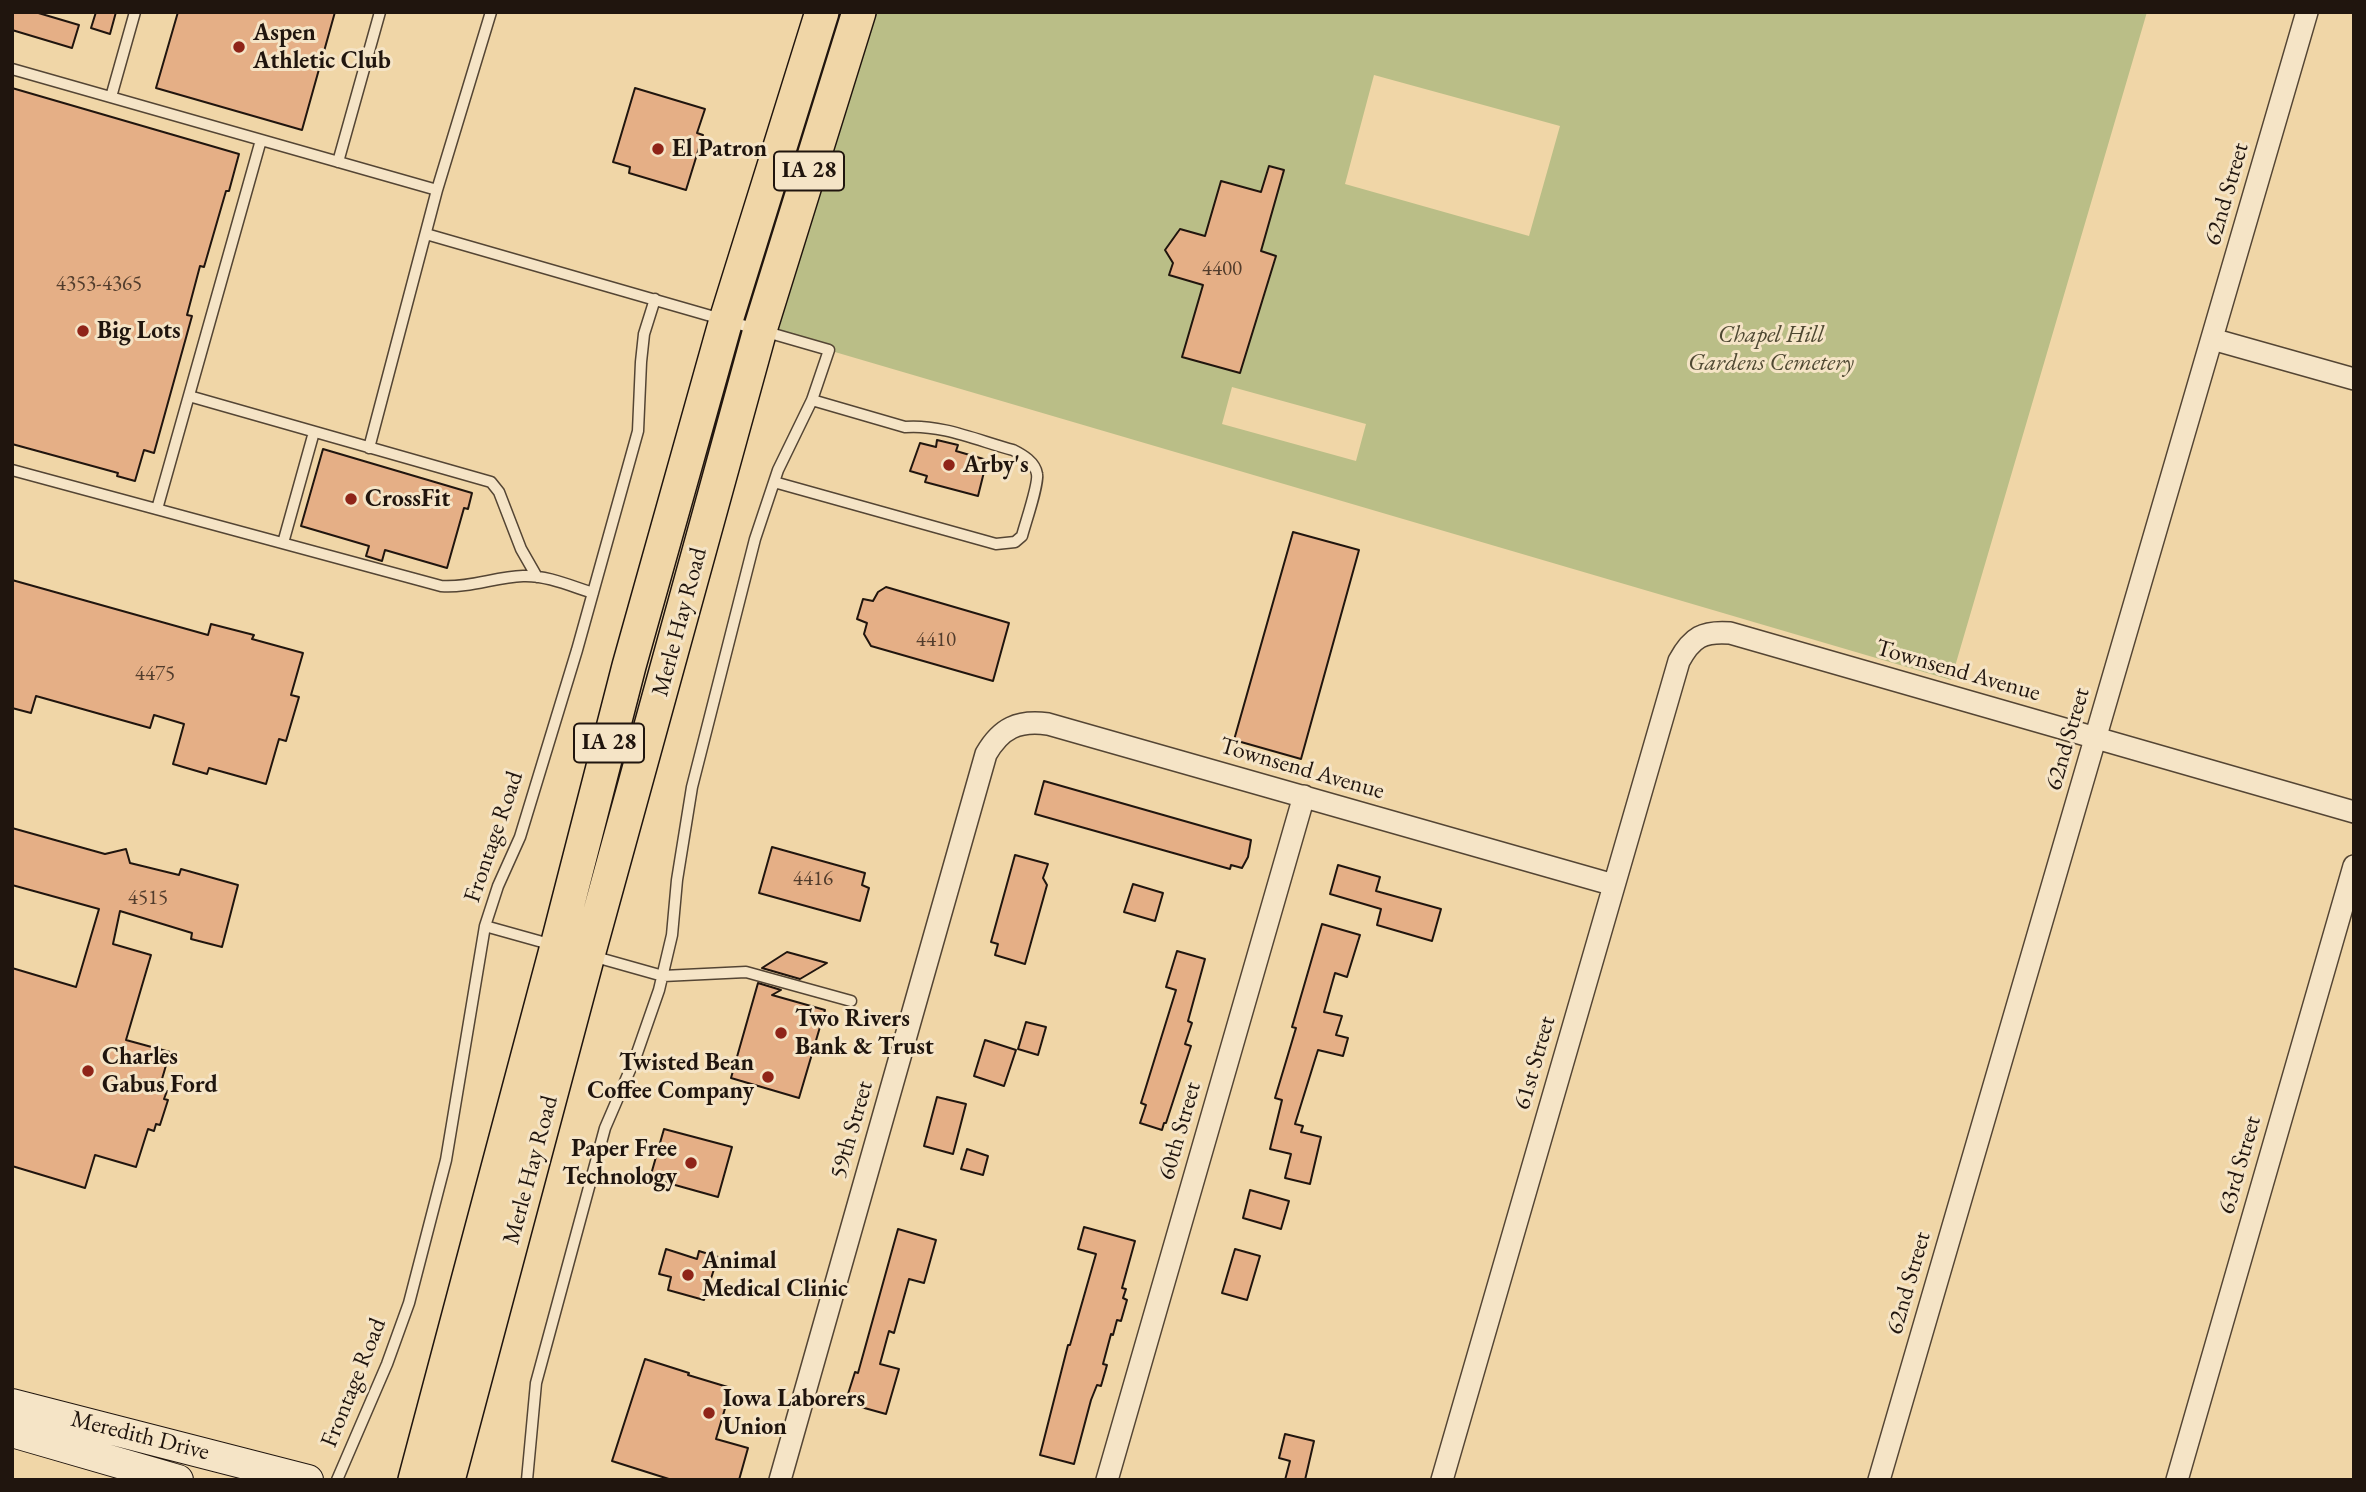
<!DOCTYPE html>
<style>
body{margin:0}
#map{position:relative;width:2366px;height:1492px;overflow:hidden;background:#f0d6a7;font-family:"EB Garamond",serif}
canvas{display:block}
.frame{position:absolute;inset:0;border:14px solid #20150e;pointer-events:none}
</style>
<div id="map">
<canvas width="2366" height="1492"></canvas>
<div class="frame"></div>
</div>
<script>
const ctx = document.querySelector('canvas').getContext('2d');
ctx.lineJoin = 'round';
function fill(path, color) { ctx.fillStyle = color; ctx.fill(path, 'evenodd'); }
function stroke(path, color, width, dash) { ctx.strokeStyle = color; ctx.lineWidth = width; ctx.lineCap = dash ? 'butt' : 'round'; ctx.setLineDash(dash || []); ctx.stroke(path); }
function label(font, color, halo, rows, align = 'center') {
  ctx.font = font + ' "EB Garamond",serif'; ctx.lineWidth = 6; ctx.setLineDash([]); ctx.textBaseline = 'middle'; ctx.strokeStyle = halo; ctx.fillStyle = color; for (const [text, x, y, turn = 0] of rows) {
    ctx.save(); ctx.translate(x, y); ctx.rotate((+turn || 0) * Math.PI / 180); ctx.textAlign = isNaN(turn) ? turn : align; if (halo) ctx.strokeText(text, 0, 0); ctx.fillText(text, 0, 0); ctx.restore();
  }
}
fill(new Path2D(`
 M 859,12 L 2147,12 L 1951,680 L 760,330 ZM 1374,75 L 1560,126 L 1529,236 L 1345,184 ZM 1269,166 L 1283,170 L 1261,251 L 1276,256 L 1263,301 L 1248,297 L 1257,313 L 1240,373 L 1182,357 L 1199,297 L 1214,288 L 1169,275 L 1173,263 L 1166,250 L 1174,242 L 1178,229 L 1226,242 L 1209,224 L 1221,181 L 1261,192 ZM 1232,387 L 1366,424 L 1356,461 L 1222,424 Z`), '#babe87');
const building = new Path2D(`
 M 12,12 L 35,12 L 79,25 L 72,48 L 12,30 Z
 M 96,12 L 116,12 L 110,34 L 91,28 Z
 M 178,12 L 335,12 L 302,130 L 156,88 Z
 M 12,88 L 239,154 L 229,191 L 226,191 L 204,267 L 200,266 L 187,315 L 192,316 L 154,453 L 144,450 L 135,481 L 117,476 L 118,473 L 12,444 Z
 M 635,88 L 705,109 L 697,133 L 703,135 L 686,190 L 629,173 L 630,167 L 613,162 Z
 M 1269,166 L 1284,170 L 1261,251 L 1276,256 L 1240,373 L 1182,357 L 1203,285 L 1169,275 L 1173,263 L 1165,250 L 1180,229 L 1205,236 L 1221,181 L 1261,192 Z
 M 937,440 L 958,445 L 956,451 L 987,460 L 978,496 L 925,482 L 927,476 L 910,471 L 920,443 L 936,447 Z
 M 323,449 L 472,493 L 468,509 L 464,508 L 447,568 L 385,550 L 382,561 L 366,556 L 369,546 L 301,526 Z
 M 1293,532 L 1359,550 L 1301,759 L 1234,740 Z
 M 12,580 L 208,635 L 211,624 L 254,635 L 252,639 L 303,653 L 291,695 L 299,697 L 286,741 L 279,739 L 266,784 L 209,768 L 207,774 L 173,764 L 184,724 L 154,715 L 150,728 L 36,696 L 31,713 L 12,708 Z
 M 886,587 L 1009,623 L 993,681 L 871,646 L 864,634 L 867,623 L 857,619 L 863,599 L 873,601 L 878,592 Z
 M 1044,781 L 1251,840 L 1248,857 L 1242,868 L 1231,865 L 1230,869 L 1035,814 Z
 M 12,828 L 105,854 L 126,849 L 130,863 L 179,875 L 181,869 L 238,885 L 222,947 L 191,939 L 192,933 L 120,911 L 113,944 L 151,955 L 126,1040 L 170,1052 L 159,1089 L 167,1091 L 164,1099 L 168,1100 L 160,1125 L 156,1124 L 154,1131 L 148,1129 L 136,1167 L 95,1155 L 85,1188 L 12,1166 L 12,968 L 76,987 L 99,909 L 12,885 Z
 M 772,847 L 865,873 L 862,885 L 869,888 L 860,921 L 759,893 Z
 M 1015,855 L 1048,864 L 1043,878 L 1047,885 L 1025,964 L 995,955 L 998,944 L 991,942 Z
 M 1338,865 L 1380,877 L 1376,891 L 1441,909 L 1432,941 L 1377,925 L 1381,909 L 1330,894 Z
 M 1133,884 L 1163,893 L 1155,921 L 1124,912 Z
 M 1322,924 L 1360,935 L 1347,977 L 1335,973 L 1324,1012 L 1342,1016 L 1336,1035 L 1348,1038 L 1343,1056 L 1318,1050 L 1295,1124 L 1303,1126 L 1301,1132 L 1321,1137 L 1310,1184 L 1285,1178 L 1291,1154 L 1270,1149 L 1282,1100 L 1275,1098 L 1296,1028 L 1292,1027 Z
 M 1177,951 L 1205,959 L 1188,1021 L 1192,1023 L 1185,1044 L 1191,1046 L 1166,1123 L 1164,1123 L 1162,1130 L 1140,1123 L 1146,1105 L 1141,1103 L 1176,990 L 1166,987 Z
 M 787,952 L 827,963 L 800,979 L 762,968 Z
 M 758,983 L 781,990 L 772,995 L 825,1010 L 799,1098 L 731,1078 Z
 M 1026,1022 L 1046,1027 L 1038,1055 L 1018,1049 Z
 M 985,1040 L 1016,1050 L 1004,1086 L 974,1076 Z
 M 937,1097 L 966,1104 L 953,1154 L 924,1146 Z
 M 664,1129 L 732,1147 L 718,1197 L 650,1178 Z
 M 967,1149 L 988,1156 L 983,1175 L 961,1169 Z
 M 1250,1190 L 1289,1201 L 1281,1229 L 1243,1218 Z
 M 1084,1227 L 1135,1241 L 1122,1288 L 1126,1289 L 1123,1298 L 1127,1300 L 1121,1321 L 1117,1320 L 1113,1335 L 1111,1334 L 1103,1364 L 1107,1365 L 1101,1386 L 1097,1385 L 1091,1400 L 1074,1464 L 1040,1455 L 1068,1345 L 1070,1345 L 1096,1254 L 1078,1249 Z
 M 898,1229 L 936,1240 L 924,1283 L 909,1279 L 894,1333 L 889,1331 L 880,1364 L 899,1369 L 886,1414 L 850,1404 L 852,1395 L 848,1394 L 855,1372 L 858,1373 Z
 M 666,1249 L 697,1259 L 699,1251 L 718,1257 L 704,1300 L 668,1290 L 671,1277 L 659,1274 Z
 M 1235,1249 L 1260,1256 L 1247,1300 L 1222,1293 Z
 M 645,1359 L 689,1373 L 688,1375 L 731,1388 L 716,1439 L 748,1448 L 739,1480 L 672,1480 L 612,1461 Z
 M 1285,1434 L 1314,1441 L 1305,1480 L 1285,1480 L 1290,1461 L 1279,1458 Z`);
fill(building, '#e5af86');
stroke(building, '#20150e', 2);
const lane = new Path2D(`
 M 12,69 L 437,190
 M 111,97 L 135,12
 M 338,162 L 380,12
 M 426,234 L 829,350 L 812,400 L 778,470 L 755,539 L 692,787 L 677,880 L 672,935 L 659,990 L 636,1056 L 605,1128 L 536,1383 L 527,1480
 M 189,396 L 491,482 L 499,492 L 521,549 L 537,577
 M 369,448 L 437,190 L 491,12
 M 12,470 L 441,586 C 470,588 495,577 523,576 C 546,575 571,586 593,593
 M 774,482 L 996,544 L 1015,542 L 1022,536 C 1025,524 1039,484 1037,474 C 1035,462 1023,455 1013,450 C 979,441 941,424 905,427 L 812,400
 M 157,509 L 261,140
 M 283,543 L 314,432
 M 485,926 L 553,945
 M 592,956 L 663,976 L 746,972 L 851,1001
 M 337,1480 L 387,1364 L 409,1303 L 446,1160 L 485,926 L 498,886 L 520,837 L 577,650 L 638,431 L 641,362 L 644,334 L 655,299`);
const street = new Path2D(`
 M 2212,339 L 2354,379
 M 780,1480 L 986,754 C 1001,728 1018,720 1048,724 L 1614,885
 M 1107,1480 L 1304,796
 M 1442,1480 L 1679,661 C 1692,637 1703,631 1730,633 L 2354,812
 M 1879,1480 L 2307,12
 M 2177,1480 L 2354,866`);
const secondary = new Path2D(`
 M 12,1404 L 308,1480
 M 12,1432 L 178,1480`);
const primary = new Path2D(`
 M 415,1480 L 557,946 L 629,666 L 726,320 L 822,12
 M 448,1480 L 588,955 L 760,330 L 859,12`);
stroke(lane, '#544534', 13);
stroke(street, '#544534', 24);
stroke(secondary, '#20150e', 32);
stroke(primary, '#20150e', 36);
stroke(lane, '#f5e4c6', 10);
stroke(street, '#f5e4c6', 21);
stroke(secondary, '#f5e4c6', 30);
stroke(primary, '#f0d6a7', 33);
for (const [x, y, r, color] of [
 [239,47,7,"#8f2418"],
 [658,149,7,"#8f2418"],
 [83,331,7,"#8f2418"],
 [949,465,7,"#8f2418"],
 [351,499,7,"#8f2418"],
 [781,1033,7,"#8f2418"],
 [88,1071,7,"#8f2418"],
 [768,1077,7,"#8f2418"],
 [691,1163,7,"#8f2418"],
 [688,1275,7,"#8f2418"],
 [709,1413,7,"#8f2418"]
]) { const dot = new Path2D(); dot.arc(x, y, r, 0, 2 * Math.PI); ctx.fillStyle = color; ctx.fill(dot); stroke(dot, '#f5e4c6', 2.5); }
label('21px', '#513c2c', null, [
 ["4400",1222,269],
 ["4353-4365",99,284],
 ["4410",936,640],
 ["4475",155,674],
 ["4416",813,879],
 ["4515",148,898]
]);
for (const [x, y, w] of [
 [809,171,70],
 [609,743,70]
]) { const box = new Path2D(); box.roundRect(x - w / 2, y - 19.5, w, 39, 5); ctx.fillStyle = '#f5e4c6'; ctx.fill(box); stroke(box, '#20150e', 2); }
label('bold 23px', '#20150e', null, [
 ["IA 28",809,171],
 ["IA 28",609,743]
]);
label('bold 24px', '#20150e', '#f5e4c6', [
 ["Aspen",253,33],
 ["Athletic Club",253,61],
 ["El Patron",672,149],
 ["Big Lots",97,331],
 ["Arby's",963,465],
 ["CrossFit",365,499],
 ["Two Rivers",795,1019],
 ["Bank & Trust",795,1047],
 ["Charles",102,1057],
 ["Gabus Ford",102,1085],
 ["Twisted Bean",754,1063,"right"],
 ["Coffee Company",754,1091,"right"],
 ["Paper Free",677,1149,"right"],
 ["Technology",677,1177,"right"],
 ["Animal",702,1261],
 ["Medical Clinic",702,1289],
 ["Iowa Laborers",723,1399],
 ["Union",723,1427]
], 'left');
label('24px', '#20150e', '#f5e4c6', [
 ["62nd Street",2227,194,-74],
 ["Merle Hay Road",680,622,-75],
 ["Townsend Avenue",1958,671,16],
 ["62nd Street",2068,739,-74],
 ["Townsend Avenue",1302,769,16],
 ["Frontage Road",494,837,-71],
 ["61st Street",1535,1063,-74],
 ["59th Street",852,1130,-74],
 ["60th Street",1180,1131,-74],
 ["63rd Street",2240,1165,-74],
 ["Merle Hay Road",531,1170,-75],
 ["62nd Street",1909,1283,-74],
 ["Frontage Road",354,1383,-68],
 ["Meredith Drive",140,1436,14]
]);
label('italic 24px', '#4e4832', '#f5e4c6', [
 ["Chapel Hill",1771,335],
 ["Gardens Cemetery",1771,363]
]);
</script>
